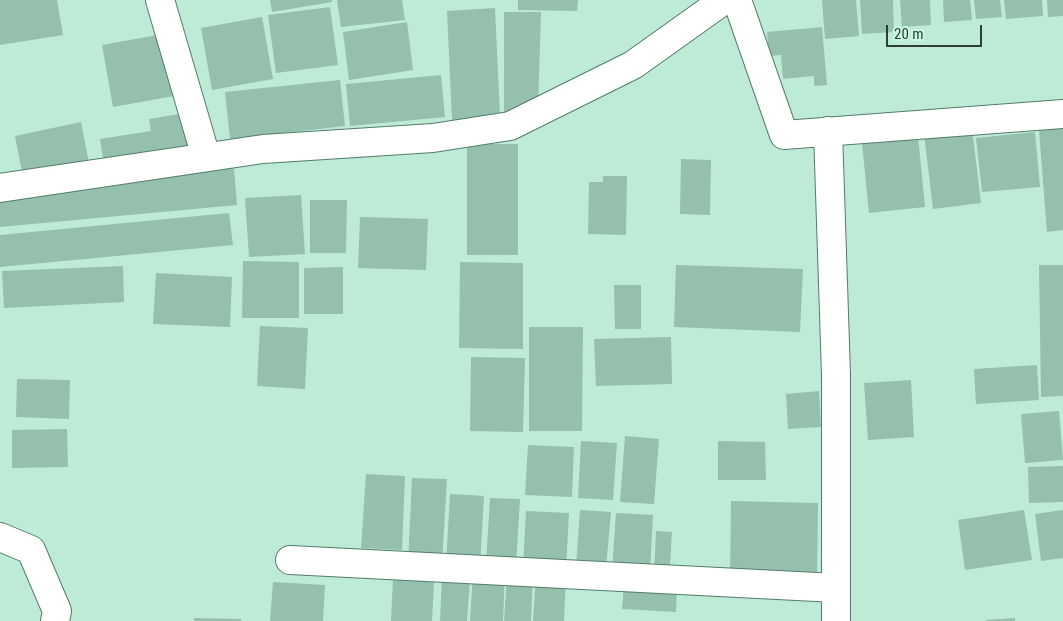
<!DOCTYPE html>
<style>
body{margin:0}
#map{position:relative;width:1063px;height:621px;overflow:hidden;background:#beebd6;font-family:"Roboto Condensed",sans-serif}
canvas{display:block}
.scale{position:absolute;left:886px;top:25px;width:96px;height:22px;box-sizing:border-box;border:2px solid #2c3e36;border-top:0;padding-left:6px;font-size:15px;line-height:18px;white-space:nowrap;color:#2c3e36;-webkit-text-stroke:4px #cbf8e3;paint-order:stroke}
</style>
<div id="map">
<canvas width="1063" height="621"></canvas>
<div class="scale">20 m</div>
</div>
<script>
const ctx = document.querySelector('canvas').getContext('2d');
ctx.lineJoin = 'round';
function fill(path, color) { ctx.fillStyle = color; ctx.fill(path, 'evenodd'); }
function stroke(path, color, width, dash) { ctx.strokeStyle = color; ctx.lineWidth = width; ctx.lineCap = dash ? 'butt' : 'round'; ctx.setLineDash(dash || []); ctx.stroke(path); }
fill(new Path2D(`
 M 0,0 L 57,0 L 63,35 L 0,45 Z
 M 270,0 L 332,0 L 332,2 L 272,12 Z
 M 337,0 L 402,0 L 405,20 L 341,27 Z
 M 518,0 L 578,0 L 577,11 L 518,10 Z
 M 822,0 L 856,0 L 859,36 L 825,39 Z
 M 860,0 L 893,0 L 894,32 L 862,34 Z
 M 900,0 L 930,0 L 931,25 L 902,27 Z
 M 943,0 L 970,0 L 972,20 L 944,22 Z
 M 974,0 L 1000,0 L 1002,17 L 976,19 Z
 M 1004,0 L 1042,0 L 1043,16 L 1006,19 Z
 M 1047,0 L 1063,0 L 1063,16 L 1048,17 Z
 M 330,7 L 338,65 L 276,73 L 268,15 Z
 M 495,8 L 500,117 L 452,120 L 447,11 Z
 M 504,12 L 541,12 L 538,108 L 504,112 Z
 M 262,17 L 273,79 L 212,90 L 201,28 Z
 M 407,22 L 413,70 L 349,80 L 343,32 Z
 M 822,27 L 827,85 L 814,86 L 814,76 L 783,79 L 781,55 L 769,56 L 767,32 Z
 M 163,34 L 174,96 L 113,107 L 102,45 Z
 M 441,75 L 445,117 L 350,126 L 346,84 Z
 M 340,80 L 345,126 L 230,139 L 225,92 Z
 M 186,113 L 193,150 L 104,165 L 100,139 L 151,131 L 149,119 Z
 M 81,122 L 89,163 L 23,177 L 15,136 Z
 M 972,128 L 981,203 L 933,209 L 924,134 Z
 M 1063,128 L 1063,230 L 1047,232 L 1039,130 Z
 M 1035,132 L 1040,187 L 982,192 L 976,138 Z
 M 918,136 L 925,207 L 869,213 L 862,143 Z
 M 467,144 L 518,144 L 518,255 L 467,255 Z
 M 681,159 L 711,160 L 710,215 L 680,214 Z
 M 234,168 L 237,205 L 0,227 L 0,189 Z
 M 603,176 L 627,176 L 626,235 L 588,234 L 589,182 L 603,182 Z
 M 301,195 L 305,254 L 249,257 L 245,198 Z
 M 310,200 L 347,200 L 346,253 L 310,253 Z
 M 229,213 L 233,245 L 0,267 L 0,235 Z
 M 360,217 L 428,219 L 426,270 L 358,268 Z
 M 243,261 L 299,262 L 299,318 L 242,318 Z
 M 460,262 L 523,263 L 523,349 L 459,348 Z
 M 676,265 L 803,269 L 800,332 L 674,327 Z
 M 1039,265 L 1063,265 L 1063,396 L 1041,397 Z
 M 123,266 L 124,302 L 4,308 L 2,271 Z
 M 343,267 L 343,314 L 304,314 L 304,268 Z
 M 156,273 L 232,277 L 230,327 L 153,324 Z
 M 614,285 L 641,285 L 641,329 L 615,329 Z
 M 260,326 L 308,328 L 305,389 L 257,386 Z
 M 529,327 L 583,327 L 582,431 L 529,431 Z
 M 671,337 L 672,384 L 596,386 L 594,339 Z
 M 471,357 L 525,358 L 523,432 L 470,431 Z
 M 1037,365 L 1039,400 L 976,404 L 974,369 Z
 M 17,379 L 70,380 L 69,419 L 16,417 Z
 M 911,380 L 914,437 L 868,440 L 864,383 Z
 M 819,391 L 821,427 L 788,429 L 786,394 Z
 M 1059,411 L 1063,460 L 1025,463 L 1021,414 Z
 M 67,429 L 68,467 L 12,468 L 12,430 Z
 M 625,436 L 659,439 L 654,504 L 620,502 Z
 M 581,441 L 617,443 L 613,500 L 578,498 Z
 M 718,441 L 765,442 L 766,480 L 718,480 Z
 M 528,445 L 574,447 L 572,497 L 525,495 Z
 M 1063,466 L 1063,502 L 1029,503 L 1028,467 Z
 M 366,474 L 405,476 L 402,550 L 361,548 Z
 M 412,478 L 447,479 L 442,564 L 408,563 Z
 M 450,494 L 484,496 L 480,565 L 446,564 Z
 M 490,498 L 520,499 L 516,565 L 486,564 Z
 M 731,501 L 818,503 L 817,581 L 730,579 Z
 M 580,510 L 611,512 L 606,568 L 576,566 Z
 M 1024,510 L 1032,560 L 965,570 L 958,520 Z
 M 1063,510 L 1063,558 L 1041,561 L 1035,514 Z
 M 526,511 L 569,513 L 566,569 L 523,566 Z
 M 616,513 L 653,515 L 650,573 L 612,571 Z
 M 656,531 L 672,532 L 670,565 L 664,565 L 663,576 L 654,575 Z
 M 473,571 L 505,573 L 503,621 L 470,621 Z
 M 536,575 L 566,576 L 564,621 L 533,621 Z
 M 507,576 L 533,577 L 531,621 L 504,621 Z
 M 442,577 L 470,579 L 467,621 L 440,621 Z
 M 393,579 L 434,581 L 432,621 L 391,621 Z
 M 273,582 L 325,585 L 323,621 L 270,621 Z
 M 624,584 L 677,587 L 676,612 L 622,609 Z
 M 194,618 L 241,619 L 241,621 L 194,621 Z
 M 1015,618 L 1015,621 L 986,621 L 986,620 Z`), '#94c0ac');
const minor = new Path2D(`
 M 160,0 L 206,157
 M 737,0 L 784,135 L 1063,114
 M 828,131 L 836,375 L 836,621
 M 0,188 L 263,149 L 433,138 L 510,126 L 633,65 L 724,0
 M 0,537 L 31,550 L 57,611 L 55,621
 M 290,560 L 836,588`);
stroke(minor, '#527c6a', 30);
stroke(minor, '#fff', 28);
</script>
